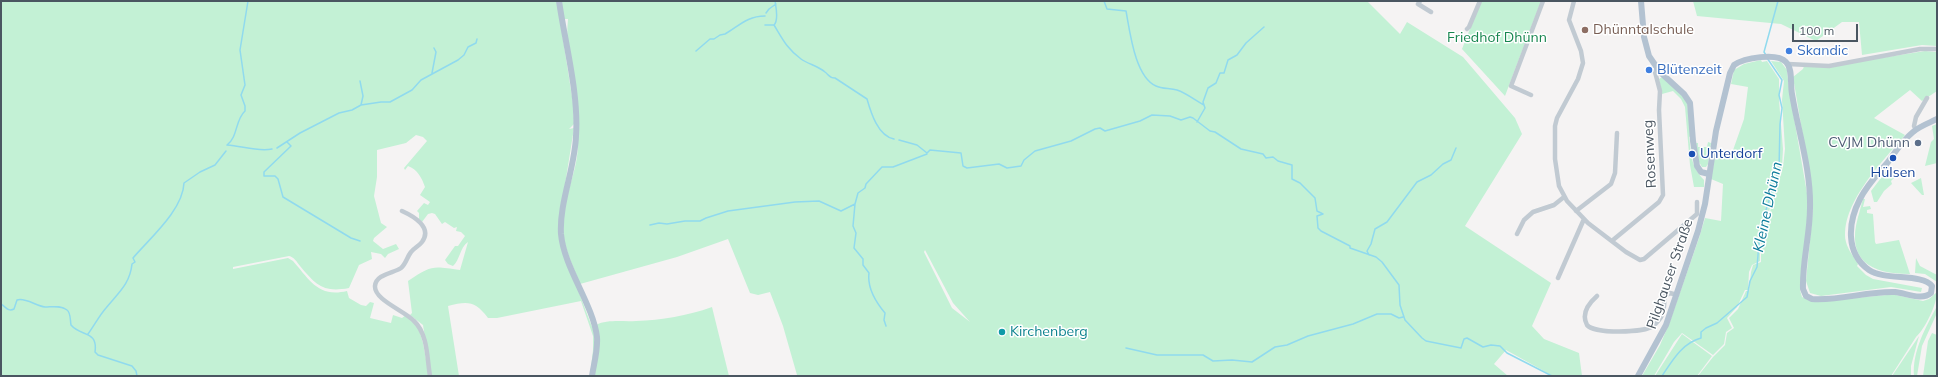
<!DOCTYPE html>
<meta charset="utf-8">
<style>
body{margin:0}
#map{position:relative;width:1938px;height:377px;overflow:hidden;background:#f5f3f3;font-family:Mulish,sans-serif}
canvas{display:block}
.frame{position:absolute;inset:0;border:2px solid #4a5661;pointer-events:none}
.scale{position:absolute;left:1792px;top:24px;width:66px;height:18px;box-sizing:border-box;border:2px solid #4a5661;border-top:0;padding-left:5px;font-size:12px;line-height:14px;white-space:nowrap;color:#4a5661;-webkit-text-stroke:3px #fff;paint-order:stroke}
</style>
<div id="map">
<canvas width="1938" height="377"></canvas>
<div class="frame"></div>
<div class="scale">100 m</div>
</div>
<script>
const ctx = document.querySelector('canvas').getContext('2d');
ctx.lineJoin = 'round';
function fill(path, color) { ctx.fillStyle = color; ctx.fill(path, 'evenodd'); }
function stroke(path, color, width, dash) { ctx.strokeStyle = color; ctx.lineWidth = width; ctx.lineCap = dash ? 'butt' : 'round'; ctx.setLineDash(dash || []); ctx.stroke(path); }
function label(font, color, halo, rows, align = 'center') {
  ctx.font = font + ' Mulish,sans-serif'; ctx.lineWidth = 3; ctx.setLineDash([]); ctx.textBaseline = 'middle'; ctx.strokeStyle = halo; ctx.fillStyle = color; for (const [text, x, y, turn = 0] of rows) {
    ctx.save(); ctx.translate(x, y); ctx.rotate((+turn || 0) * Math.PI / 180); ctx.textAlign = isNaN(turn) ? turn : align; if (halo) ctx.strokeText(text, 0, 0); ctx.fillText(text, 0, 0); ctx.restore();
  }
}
fill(new Path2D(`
 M 1,1 L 557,1 L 573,103 L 574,124 L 569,129 L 574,128 L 561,210 L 565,256 L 594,332 L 595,344 L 590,376 L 593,350 L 593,336 L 581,301 L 497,318 L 488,318 C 475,301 468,301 448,306 L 459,376 L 431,376 L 423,325 L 410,315 L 412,313 L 408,281 C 432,265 432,266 460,270 L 468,242 C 460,247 460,260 453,266 L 448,264 L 445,260 L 455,246 L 458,246 L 465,236 L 461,232 L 456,231 L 457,227 L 454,228 L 445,222 L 442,224 L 435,214 L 432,213 L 428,214 L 422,222 L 419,219 L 419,213 L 417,211 L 424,203 L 428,205 L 430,202 L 420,195 L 425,187 C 422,178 417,169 408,166 L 405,170 L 404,168 L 427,141 L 423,137 L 416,135 L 406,143 L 377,150 L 377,177 L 374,196 L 381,223 L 387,227 L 374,238 L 373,241 L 383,249 L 396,244 L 399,249 L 388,254 L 385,258 L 381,254 L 371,252 L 372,259 L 359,265 L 349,288 C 323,293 316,285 300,266 C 297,262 294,257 289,256 L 233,267 L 233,269 L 288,258 L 293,261 C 309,279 318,298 347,291 L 349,298 L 361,305 L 366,306 L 370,302 L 374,303 L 370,318 L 391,323 L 393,315 L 402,318 L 406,315 L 418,326 L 423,343 L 429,376 L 1,376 Z
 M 561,1 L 1367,1 L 1400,34 L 1407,22 L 1463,57 L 1515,118 L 1522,134 L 1465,226 L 1551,283 L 1532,326 L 1544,339 L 1579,353 L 1582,376 L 1553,376 L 1506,350 L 1494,364 L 1508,376 L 793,376 L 797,375 L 783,326 L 770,292 L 758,295 L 750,293 L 728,239 L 677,257 L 580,284 C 574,268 566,252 563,235 C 559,205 578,174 578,144 C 577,105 564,58 568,19 L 564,19 ZM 925,250 L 953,303 L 970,322 L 952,308 L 924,252 Z
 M 1481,1 L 1541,1 L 1505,96 L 1462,49 Z
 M 1693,1 L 1937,1 L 1937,46 L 1922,45 L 1862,55 L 1859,22 L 1842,22 L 1816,41 L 1781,24 L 1697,16 Z
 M 1925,51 L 1937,52 L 1937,91 L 1922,101 L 1910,90 L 1874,118 L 1905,135 C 1883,161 1839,205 1846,242 C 1848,250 1854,257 1858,264 L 1857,266 L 1866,275 L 1873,279 L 1922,288 L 1921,292 L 1891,287 L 1821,296 L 1810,293 L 1806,281 L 1813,209 L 1811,184 L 1793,77 L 1803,69 L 1804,66 L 1824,67 Z
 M 1761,60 L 1762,62 L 1767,61 L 1779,79 L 1779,100 L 1783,149 L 1782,167 L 1760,242 L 1760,261 L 1752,265 L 1749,272 L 1748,290 L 1745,290 L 1737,307 L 1727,318 L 1732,328 L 1726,332 L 1724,344 L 1713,355 L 1682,333 L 1674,342 L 1654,376 L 1642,376 L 1660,345 L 1669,324 L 1699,238 L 1705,218 L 1721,221 L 1723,184 L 1711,179 L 1716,150 L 1732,153 L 1744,119 L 1748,87 L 1731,84 L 1734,70 L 1744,64 Z
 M 1771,61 L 1781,62 L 1787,70 L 1789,89 L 1808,199 L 1806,240 L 1800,290 L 1802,297 L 1813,302 L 1887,295 L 1896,295 L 1923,301 L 1929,299 L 1937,292 C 1937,304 1925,329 1916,337 L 1891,376 L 1698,376 L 1713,357 L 1725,345 L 1727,333 L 1734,328 L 1729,318 L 1738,309 L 1746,291 L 1749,291 L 1751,272 L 1753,265 L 1761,262 L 1761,243 L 1783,167 L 1785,149 L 1782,100 L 1784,81 Z
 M 1662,77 L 1681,94 L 1687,103 L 1691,136 L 1689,137 C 1692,156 1690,165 1704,180 L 1704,187 L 1694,187 L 1690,165 L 1685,107 L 1681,99 L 1673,91 L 1662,94 L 1659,79 Z
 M 1937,124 L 1937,163 L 1925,166 L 1931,142 L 1934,139 L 1932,126 Z
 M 1708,142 L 1711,143 L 1708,164 L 1706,167 L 1702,167 L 1699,162 L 1696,143 L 1698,143 L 1698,147 L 1707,147 Z
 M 1888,169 L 1895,177 L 1891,181 L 1892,184 L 1884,191 L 1877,202 L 1874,202 L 1871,191 Z
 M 1921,178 L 1924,195 L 1922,195 L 1911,183 Z
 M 1863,199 L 1865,199 L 1863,207 L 1870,206 L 1871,209 L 1867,210 L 1867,213 L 1873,214 L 1875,242 L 1876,244 L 1899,240 L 1910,274 C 1870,274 1846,260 1858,217 C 1860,211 1861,205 1863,199 Z
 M 1916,258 L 1920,266 L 1937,275 L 1937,282 L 1925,274 L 1915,273 Z
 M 1937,306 L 1937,313 L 1922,346 L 1917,376 L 1914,376 C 1912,351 1926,327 1937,306 Z
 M 712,307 L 729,376 L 594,376 L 596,325 C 608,319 623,322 636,321 C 662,320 687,316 712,307 Z
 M 1932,333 L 1937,335 L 1937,376 L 1923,376 L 1928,341 Z
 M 1682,334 L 1712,356 L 1697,376 L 1655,376 Z
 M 1919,336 L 1911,366 L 1911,376 L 1892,376 Z`), '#c3f1d5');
stroke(new Path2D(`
 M 775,1 C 776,7 779,20 774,25 C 782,38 787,49 801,59 C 808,64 818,66 825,72 C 829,75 829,78 835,78 L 867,99 C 871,113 878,136 894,139
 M 1104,1 L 1107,9 L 1126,11 C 1130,32 1135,77 1156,86 C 1162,89 1170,88 1177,90 C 1186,93 1195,100 1204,105 L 1205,108 L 1197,122
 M 766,13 L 769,9 L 776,4
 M 765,25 L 774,25
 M 696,51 L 710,39 L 714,39 L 720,35 L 725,34 C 739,26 747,16 765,16
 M 1766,55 L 1764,52 L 1778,1
 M 432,73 L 436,52 L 434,48
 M 360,81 L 363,96 L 361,105
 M 1204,105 L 1203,102 L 1208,88 L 1216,83 L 1220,73 L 1224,73 L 1228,60 L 1237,55 L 1246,43 L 1264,27
 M 899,140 L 917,145 L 927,153 L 930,150 L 961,153 L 963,166 L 967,168 L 999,164 L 1007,168 L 1021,166 L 1024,160 L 1035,151 L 1071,141 L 1095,129 L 1100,128 L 1105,131 L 1140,121 L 1152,115 L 1170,116 L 1181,120 L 1190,117 L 1193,118 L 1210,131 L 1215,132 L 1241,149 L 1263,154 L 1266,158 L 1273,157 L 1278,161 L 1292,165 L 1292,179 L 1300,183 L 1315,198 L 1317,211 L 1323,214 L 1317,216 L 1318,228 L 1321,231 L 1350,246 L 1350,248 L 1376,257 L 1382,262 L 1399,285 L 1400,305 L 1405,320 L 1422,338 L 1426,341 L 1461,348 L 1464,339 L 1467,338 L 1483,347 L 1491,345 L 1500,346 L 1507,353 L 1552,376
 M 287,142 L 291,146 L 264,172 L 264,176 L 275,176 L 278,179 L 283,197 L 351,238 L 360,241
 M 227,145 C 238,137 235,120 245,111 L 245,106 L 241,95 L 245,85 L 240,50 L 248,1
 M 227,145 C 242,146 258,152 272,149
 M 277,148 L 300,133 L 339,113 L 352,110 L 361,105 L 381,102 L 390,102 L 412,90 L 421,80 L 458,60 L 464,55 L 468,47 L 476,43 L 477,39
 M 855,204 L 853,226 L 856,233 L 854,248 L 863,259 L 863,265 L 869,273 C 867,288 875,301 885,313 L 884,320 L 886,326
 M 650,225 L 659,223 L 667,224 L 685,221 L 700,221 L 706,218 L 728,211 L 795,202 L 819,201 L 841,211 L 855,204 L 858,193 L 865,188 L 866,184 L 882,167 L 893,167 L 927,154
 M 1369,255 L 1367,251 L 1371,244 L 1375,229 L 1387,222 L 1417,182 L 1431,175 L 1443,164 L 1451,160 L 1456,148
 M 1,304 C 6,307 8,312 14,309 L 17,300 C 25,297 36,306 45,307 C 52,307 61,305 67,310 C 71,313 70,320 71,325 C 81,337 98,330 95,352 L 98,355 L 132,366 L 136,371 L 137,376
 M 88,334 C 94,326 99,316 106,308 C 118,293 130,284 132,264 L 135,262 L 133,258 C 150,238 183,210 184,183 L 200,172 L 215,165 L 226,151
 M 1126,348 L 1157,355 L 1203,355 L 1213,361 L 1232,360 L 1252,362 L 1275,347 L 1287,345 L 1308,336 L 1353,324 L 1377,314 L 1391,314 L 1399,318 L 1403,317
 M 1662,376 C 1672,361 1682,343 1701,338 L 1701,332 L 1706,328 L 1717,323 L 1747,297 L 1750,281 L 1757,267 L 1759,243 L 1766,210 L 1779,169 L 1780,124 L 1782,108 L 1779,95 L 1782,80 L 1767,58`), '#90daee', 1.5);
stroke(new Path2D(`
 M 1420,1 L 1418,4 L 1431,12
 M 1574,1 L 1569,20 L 1581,51 L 1583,63 L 1578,79 L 1557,118 L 1555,126 L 1555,159 L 1559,186 L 1567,201 L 1588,223 L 1626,252 L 1640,260 L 1644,259 L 1697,214 L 1697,202
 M 1467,29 L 1469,27 L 1480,1
 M 1788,64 L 1829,66 L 1920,49 L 1937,49
 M 1531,95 L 1511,86 L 1543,1
 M 1916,130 L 1914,126 L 1916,117 L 1927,98
 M 402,211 C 413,216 433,227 422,242 C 419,246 414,248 411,252 C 407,257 406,264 401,268 C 394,273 376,274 375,286 C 374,300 405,311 414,321 C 428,334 427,359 430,376
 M 1576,211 L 1611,184 L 1615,173 L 1617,133
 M 1517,234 L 1524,220 L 1533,212 L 1554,205 L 1564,197
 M 1613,240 L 1659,202 L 1663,195 L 1659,110 L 1660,91 L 1655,72 L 1657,68
 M 1558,278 L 1584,219
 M 1597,296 C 1588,304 1581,314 1587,325 C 1594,334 1644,333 1653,326 C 1666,315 1663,310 1665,296 L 1670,293 L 1677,295`), '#c1cad2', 4.5);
stroke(new Path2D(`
 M 559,1 C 565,43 579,94 576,136 C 575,168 559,203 561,234 C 564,268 593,304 597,337 C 598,350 594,363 592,376
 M 1641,1 L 1644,37 L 1649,56 L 1660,72 L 1684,94 L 1690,103 L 1693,141 L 1697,166 L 1701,172 L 1709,174
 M 1638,376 L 1666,325 L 1698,231 L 1705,204 L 1716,131 L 1730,73 L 1734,65 C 1744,58 1777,52 1786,62 C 1793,69 1790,84 1792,94 C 1798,131 1811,169 1810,208 C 1810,235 1802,262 1803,289 L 1806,296 L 1812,299 C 1840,301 1867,291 1895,292 C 1906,293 1922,301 1931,293 L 1932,286 C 1922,273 1885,281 1869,270 C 1845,253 1848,222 1860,199 C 1867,185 1878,174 1888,162 C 1895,152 1903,140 1913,132 C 1920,126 1929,123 1937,119`), '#b3c2d1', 6);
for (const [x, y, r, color] of [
 [1585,30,4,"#8d6e63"],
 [1789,51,4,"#3f7fe0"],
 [1649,70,4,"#3f7fe0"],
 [1918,143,4,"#5c6f8a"],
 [1692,154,4,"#1a4fb4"],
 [1893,158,4,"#1a4fb4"],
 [1002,332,4,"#0f9aa8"]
]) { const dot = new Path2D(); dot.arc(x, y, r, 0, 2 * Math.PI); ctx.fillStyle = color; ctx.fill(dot); stroke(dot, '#fff', 1.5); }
label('14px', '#785e54', '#fff', [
 ["Dhünntalschule",1593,30]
], 'left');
label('14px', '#17864f', '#fff', [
 ["Friedhof Dhünn",1497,38]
]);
label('14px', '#366cbe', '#fff', [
 ["Skandic",1797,51],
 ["Blütenzeit",1657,70]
], 'left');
label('14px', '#4e5e75', '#fff', [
 ["CVJM Dhünn",1910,143]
], 'right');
label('14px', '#4a5661', '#fff', [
 ["Rosenweg",1650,154,-93],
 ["Pilghauser Straße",1670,274,-71]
]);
label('14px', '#164399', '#fff', [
 ["Unterdorf",1700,154],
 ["Hülsen",1893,173,"center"]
], 'left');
label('14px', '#0d838f', '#fff', [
 ["Kirchenberg",1010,332]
], 'left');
label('italic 15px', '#0c7c9b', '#fff', [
 ["Kleine Dhünn",1768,207,-78]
]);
</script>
